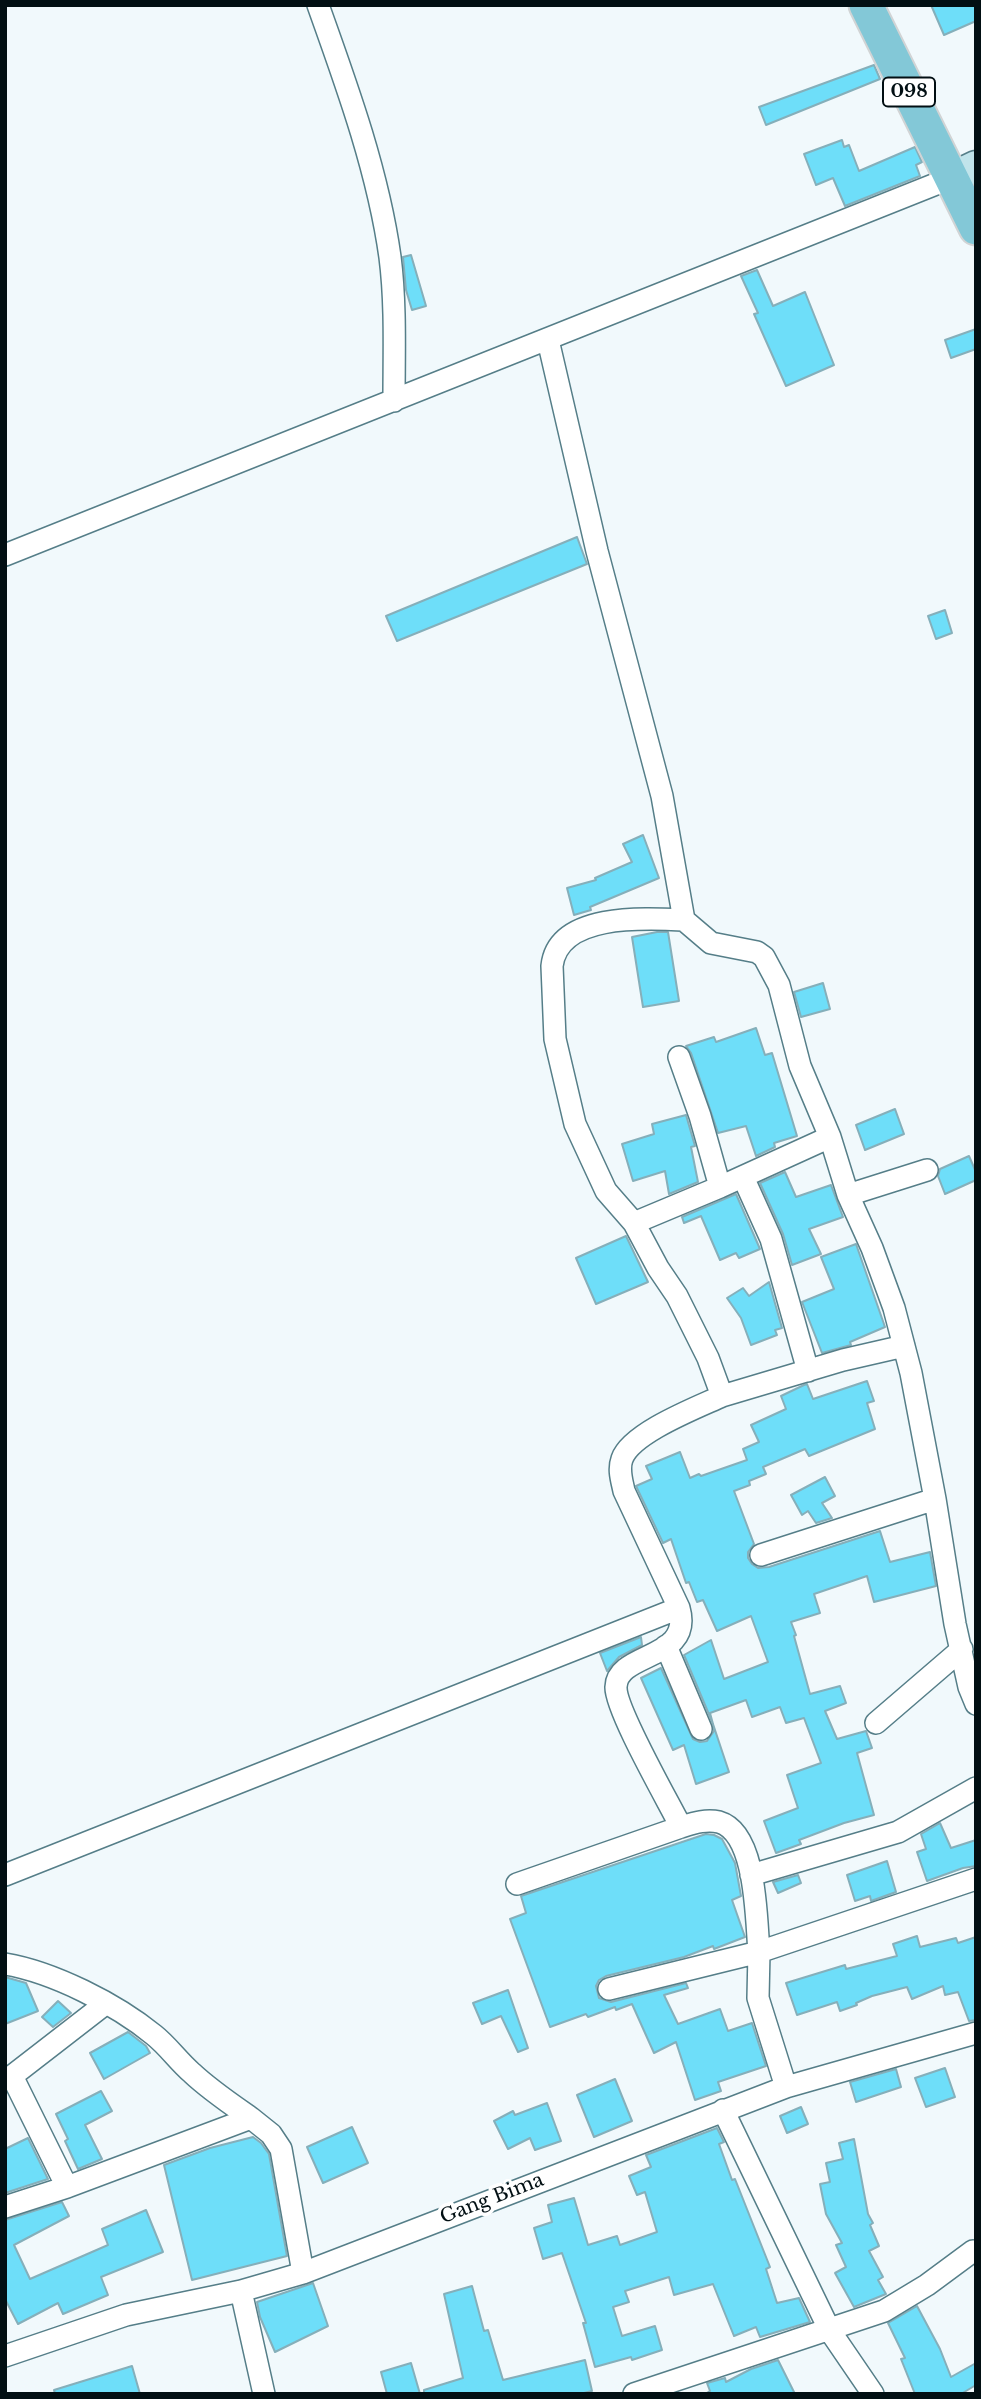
<!DOCTYPE html>
<style>
body{margin:0}
#map{position:relative;width:981px;height:2399px;overflow:hidden;background:#f1f9fc;font-family:"Libre Baskerville",serif}
canvas{display:block}
.frame{position:absolute;inset:0;border:7px solid #020f13;pointer-events:none}
</style>
<div id="map">
<canvas width="981" height="2399"></canvas>
<div class="frame"></div>
</div>
<script>
const ctx = document.querySelector('canvas').getContext('2d');
ctx.lineJoin = 'round';
function fill(path, color) { ctx.fillStyle = color; ctx.fill(path, 'evenodd'); }
function stroke(path, color, width, dash) { ctx.strokeStyle = color; ctx.lineWidth = width; ctx.lineCap = dash ? 'butt' : 'round'; ctx.setLineDash(dash || []); ctx.stroke(path); }
function label(font, color, halo, rows, align = 'center') {
  ctx.font = font + ' "Libre Baskerville",serif'; ctx.lineWidth = 7; ctx.setLineDash([]); ctx.textBaseline = 'middle'; ctx.strokeStyle = halo; ctx.fillStyle = color; for (const [text, x, y, turn = 0] of rows) {
    ctx.save(); ctx.translate(x, y); ctx.rotate((+turn || 0) * Math.PI / 180); ctx.textAlign = isNaN(turn) ? turn : align; if (halo) ctx.strokeText(text, 0, 0); ctx.fillText(text, 0, 0); ctx.restore();
  }
}
const building = new Path2D(`
 M 931,5 L 976,5 L 976,21 L 944,35 Z
 M 874,65 L 880,79 L 766,125 L 759,107 Z
 M 842,140 L 844,147 L 849,145 L 859,171 L 915,147 L 922,162 L 916,165 L 920,176 L 845,206 L 833,178 L 816,185 L 804,154 Z
 M 411,255 L 426,306 L 412,310 L 406,290 L 403,257 Z
 M 757,270 L 773,306 L 805,292 L 834,365 L 786,386 L 754,314 L 758,313 L 741,276 Z
 M 976,329 L 976,349 L 951,358 L 945,340 Z
 M 577,537 L 587,564 L 397,641 L 386,616 Z
 M 945,610 L 952,633 L 936,639 L 928,616 Z
 M 643,835 L 659,878 L 590,907 L 591,910 L 574,915 L 567,888 L 596,880 L 595,878 L 632,862 L 623,844 Z
 M 657,932 L 668,932 L 679,1001 L 643,1007 L 632,937 Z
 M 823,983 L 830,1009 L 801,1017 L 794,992 Z
 M 756,1028 L 765,1055 L 772,1053 L 797,1136 L 774,1143 L 775,1147 L 756,1156 L 746,1126 L 718,1133 L 691,1053 L 686,1046 L 714,1037 L 716,1042 Z
 M 895,1109 L 904,1134 L 865,1150 L 856,1125 Z
 M 686,1115 L 695,1146 L 691,1147 L 698,1182 L 669,1194 L 665,1171 L 633,1181 L 622,1144 L 654,1134 L 652,1124 Z
 M 969,1156 L 976,1172 L 976,1180 L 945,1194 L 938,1176 L 940,1169 Z
 M 785,1172 L 796,1197 L 831,1185 L 843,1217 L 809,1229 L 821,1254 L 792,1265 L 783,1234 L 760,1183 Z
 M 736,1194 L 760,1249 L 739,1258 L 736,1253 L 720,1260 L 701,1216 L 684,1223 L 682,1217 Z
 M 626,1236 L 648,1282 L 596,1304 L 576,1258 Z
 M 856,1244 L 885,1327 L 850,1342 L 851,1345 L 822,1353 L 802,1302 L 834,1289 L 821,1257 Z
 M 769,1282 L 782,1328 L 775,1330 L 777,1335 L 751,1345 L 741,1318 L 727,1298 L 743,1288 L 749,1296 Z
 M 867,1381 L 874,1401 L 867,1403 L 875,1429 L 809,1456 L 805,1449 L 763,1467 L 766,1474 L 749,1481 L 750,1485 L 734,1491 L 754,1544 L 748,1552 L 748,1558 L 752,1564 L 758,1568 L 769,1567 L 880,1531 L 890,1562 L 930,1552 L 936,1586 L 874,1602 L 867,1576 L 814,1594 L 820,1613 L 791,1622 L 796,1635 L 794,1636 L 810,1694 L 840,1686 L 846,1703 L 825,1711 L 837,1739 L 866,1731 L 872,1748 L 857,1753 L 874,1815 L 844,1823 L 799,1840 L 801,1844 L 776,1853 L 764,1821 L 798,1808 L 787,1775 L 821,1763 L 804,1718 L 786,1723 L 780,1707 L 752,1717 L 746,1700 L 710,1713 L 713,1724 L 684,1655 L 711,1640 L 724,1679 L 768,1662 L 751,1616 L 717,1631 L 703,1600 L 697,1602 L 689,1582 L 686,1583 L 671,1539 L 663,1543 L 636,1486 L 652,1479 L 646,1466 L 680,1452 L 690,1478 L 699,1474 L 701,1476 L 747,1460 L 743,1449 L 759,1442 L 751,1425 L 786,1409 L 781,1396 L 804,1385 L 807,1384 L 813,1399 Z
 M 825,1477 L 835,1496 L 822,1503 L 832,1518 L 816,1523 L 808,1511 L 802,1515 L 791,1495 Z
 M 641,1637 L 642,1645 L 619,1657 L 607,1671 L 600,1653 Z
 M 661,1668 L 693,1739 L 700,1742 L 707,1741 L 714,1731 L 713,1724 L 729,1772 L 696,1784 L 684,1745 L 673,1750 L 641,1678 Z
 M 940,1823 L 951,1848 L 976,1840 L 976,1866 L 963,1868 L 927,1881 L 917,1852 L 926,1849 L 921,1834 Z
 M 706,1834 L 714,1835 L 722,1839 L 735,1863 L 741,1896 L 732,1900 L 745,1937 L 714,1949 L 713,1946 L 684,1957 L 606,1976 L 599,1980 L 596,1986 L 599,1998 L 611,2002 L 686,1983 L 688,1988 L 664,1995 L 678,2024 L 720,2009 L 728,2031 L 752,2023 L 766,2066 L 718,2082 L 721,2091 L 695,2100 L 676,2042 L 654,2053 L 632,2004 L 616,2010 L 615,2007 L 588,2017 L 586,2014 L 550,2027 L 510,1919 L 526,1913 L 521,1896 Z
 M 887,1861 L 896,1892 L 871,1901 L 870,1896 L 855,1901 L 847,1875 Z
 M 798,1875 L 801,1883 L 778,1893 L 773,1882 Z
 M 917,1936 L 920,1947 L 956,1938 L 958,1943 L 976,1937 L 976,2020 L 969,2021 L 958,1992 L 945,1995 L 943,1986 L 912,1999 L 907,1987 L 872,1996 L 856,2003 L 857,2005 L 840,2011 L 837,2002 L 797,2015 L 786,1983 L 845,1965 L 846,1969 L 897,1956 L 893,1944 Z
 M 5,1977 L 26,1983 L 38,2011 L 5,2024 Z
 M 508,1990 L 528,2048 L 518,2052 L 501,2016 L 482,2024 L 473,2003 Z
 M 58,2001 L 71,2013 L 53,2027 L 42,2017 Z
 M 128,2032 L 146,2046 L 150,2053 L 104,2079 L 90,2053 Z
 M 945,2068 L 955,2097 L 926,2107 L 915,2078 Z
 M 896,2069 L 901,2087 L 856,2102 L 850,2082 Z
 M 615,2079 L 632,2121 L 594,2137 L 577,2095 Z
 M 101,2091 L 112,2111 L 85,2125 L 102,2159 L 78,2169 L 65,2141 L 68,2139 L 56,2114 Z
 M 547,2103 L 561,2141 L 535,2150 L 530,2138 L 508,2149 L 494,2121 L 513,2111 L 515,2115 Z
 M 801,2107 L 808,2124 L 787,2133 L 780,2116 Z
 M 352,2127 L 368,2163 L 323,2183 L 307,2147 Z
 M 717,2128 L 724,2142 L 719,2144 L 732,2180 L 735,2179 L 770,2267 L 766,2269 L 777,2303 L 799,2298 L 810,2322 L 760,2337 L 756,2327 L 734,2336 L 713,2284 L 674,2295 L 669,2277 L 625,2291 L 629,2302 L 613,2307 L 622,2336 L 655,2326 L 662,2350 L 632,2360 L 631,2357 L 595,2367 L 583,2323 L 586,2323 L 562,2253 L 543,2259 L 534,2228 L 552,2222 L 548,2205 L 574,2198 L 588,2245 L 617,2236 L 620,2245 L 657,2232 L 645,2192 L 637,2195 L 629,2176 L 651,2167 L 646,2155 Z
 M 253,2137 L 261,2143 L 269,2154 L 287,2256 L 192,2280 L 164,2165 L 210,2148 Z
 M 28,2138 L 48,2179 L 5,2193 L 5,2149 Z
 M 854,2139 L 868,2214 L 873,2223 L 870,2225 L 879,2246 L 869,2251 L 883,2277 L 878,2280 L 886,2294 L 854,2307 L 835,2273 L 846,2267 L 836,2245 L 842,2243 L 826,2214 L 820,2184 L 830,2182 L 826,2163 L 843,2159 L 839,2143 Z
 M 62,2202 L 69,2216 L 14,2245 L 30,2279 L 108,2245 L 102,2229 L 146,2210 L 163,2252 L 101,2277 L 108,2295 L 63,2314 L 58,2303 L 18,2324 L 5,2299 L 5,2220 Z
 M 313,2283 L 328,2326 L 275,2352 L 260,2317 L 257,2302 Z
 M 472,2286 L 484,2331 L 488,2330 L 503,2380 L 585,2360 L 592,2391 L 580,2394 L 424,2394 L 424,2390 L 463,2378 L 444,2294 Z
 M 917,2306 L 940,2349 L 951,2377 L 976,2363 L 976,2385 L 961,2394 L 915,2394 L 901,2359 L 905,2358 L 888,2323 Z
 M 778,2360 L 795,2394 L 705,2394 L 710,2391 L 707,2383 L 725,2378 L 726,2382 L 751,2369 Z
 M 411,2363 L 420,2394 L 387,2394 L 381,2372 Z
 M 132,2366 L 140,2394 L 55,2394 L 54,2390 Z`);
fill(building, '#6edef9');
stroke(building, '#85afba', 2);
const street = new Path2D(`
 M 318,5 C 347,86 378,171 390,257 C 396,304 394,353 394,401
 M 5,555 L 951,178
 M 684,920 L 711,943 L 757,952 L 764,957 L 779,985 L 800,1066 L 830,1137 L 848,1195 L 872,1248 L 894,1308 L 911,1373 L 935,1499 L 955,1624 L 969,1687 L 976,1704
 M 679,1057 L 700,1116 L 720,1187
 M 743,1177 L 771,1239 L 808,1371
 M 848,1195 L 927,1170
 M 634,1223 L 720,1187 L 830,1137
 M 722,1396 L 843,1360 L 904,1346
 M 761,1555 L 935,1499
 M 679,1608 C 694,1661 617,1651 616,1687 C 615,1709 668,1801 681,1827
 M 666,1646 L 701,1729
 M 876,1723 L 962,1649
 M 5,1875 L 679,1608 L 624,1491 C 622,1481 618,1470 622,1459 C 631,1433 696,1408 722,1396 L 708,1358 L 677,1296 L 658,1268 L 634,1223 L 606,1191 L 575,1124 L 555,1039 L 552,966 C 558,913 644,918 684,920 L 662,796 L 597,551 L 548,340
 M 751,1875 L 898,1832 L 976,1788
 M 517,1884 L 681,1827 C 694,1823 706,1819 719,1822 C 757,1833 756,1919 759,1952 L 976,1879
 M 5,1964 C 53,1972 116,2004 154,2035 C 168,2046 178,2061 192,2073 C 210,2090 231,2104 251,2118
 M 609,1989 L 759,1952 L 758,1998 L 786,2087
 M 723,2110 L 830,2331 L 873,2394
 M 67,2187 L 12,2076 L 105,2004
 M 5,2207 L 67,2187 L 251,2118 L 271,2134 L 281,2149 L 303,2273
 M 241,2291 L 264,2394
 M 5,2356 L 126,2315 L 241,2291 L 303,2273 L 786,2087 L 976,2033
 M 634,2394 L 884,2311 L 927,2285 L 973,2251`);
const secondary = new Path2D(`
 M 951,178 L 976,166`);
const primary = new Path2D(`
 M 866,5 L 976,228`);
stroke(street, '#557e88', 24);
stroke(secondary, '#557e88', 33);
stroke(primary, '#d1d4d5', 37);
stroke(street, '#fff', 21);
stroke(secondary, '#c1e4eb', 30);
stroke(primary, '#83c8d7', 33);
for (const [x, y, w] of [
 [909,92,52]
]) { const box = new Path2D(); box.roundRect(x - w / 2, y - 14.5, w, 29, 5); ctx.fillStyle = '#fff'; ctx.fill(box); stroke(box, '#020f13', 2); }
label('bold 18px', '#020f13', null, [
 ["098",909,92]
]);
label('19px', '#020f13', '#fff', [
 ["Gang Bima",492,2199,-21]
]);
</script>
